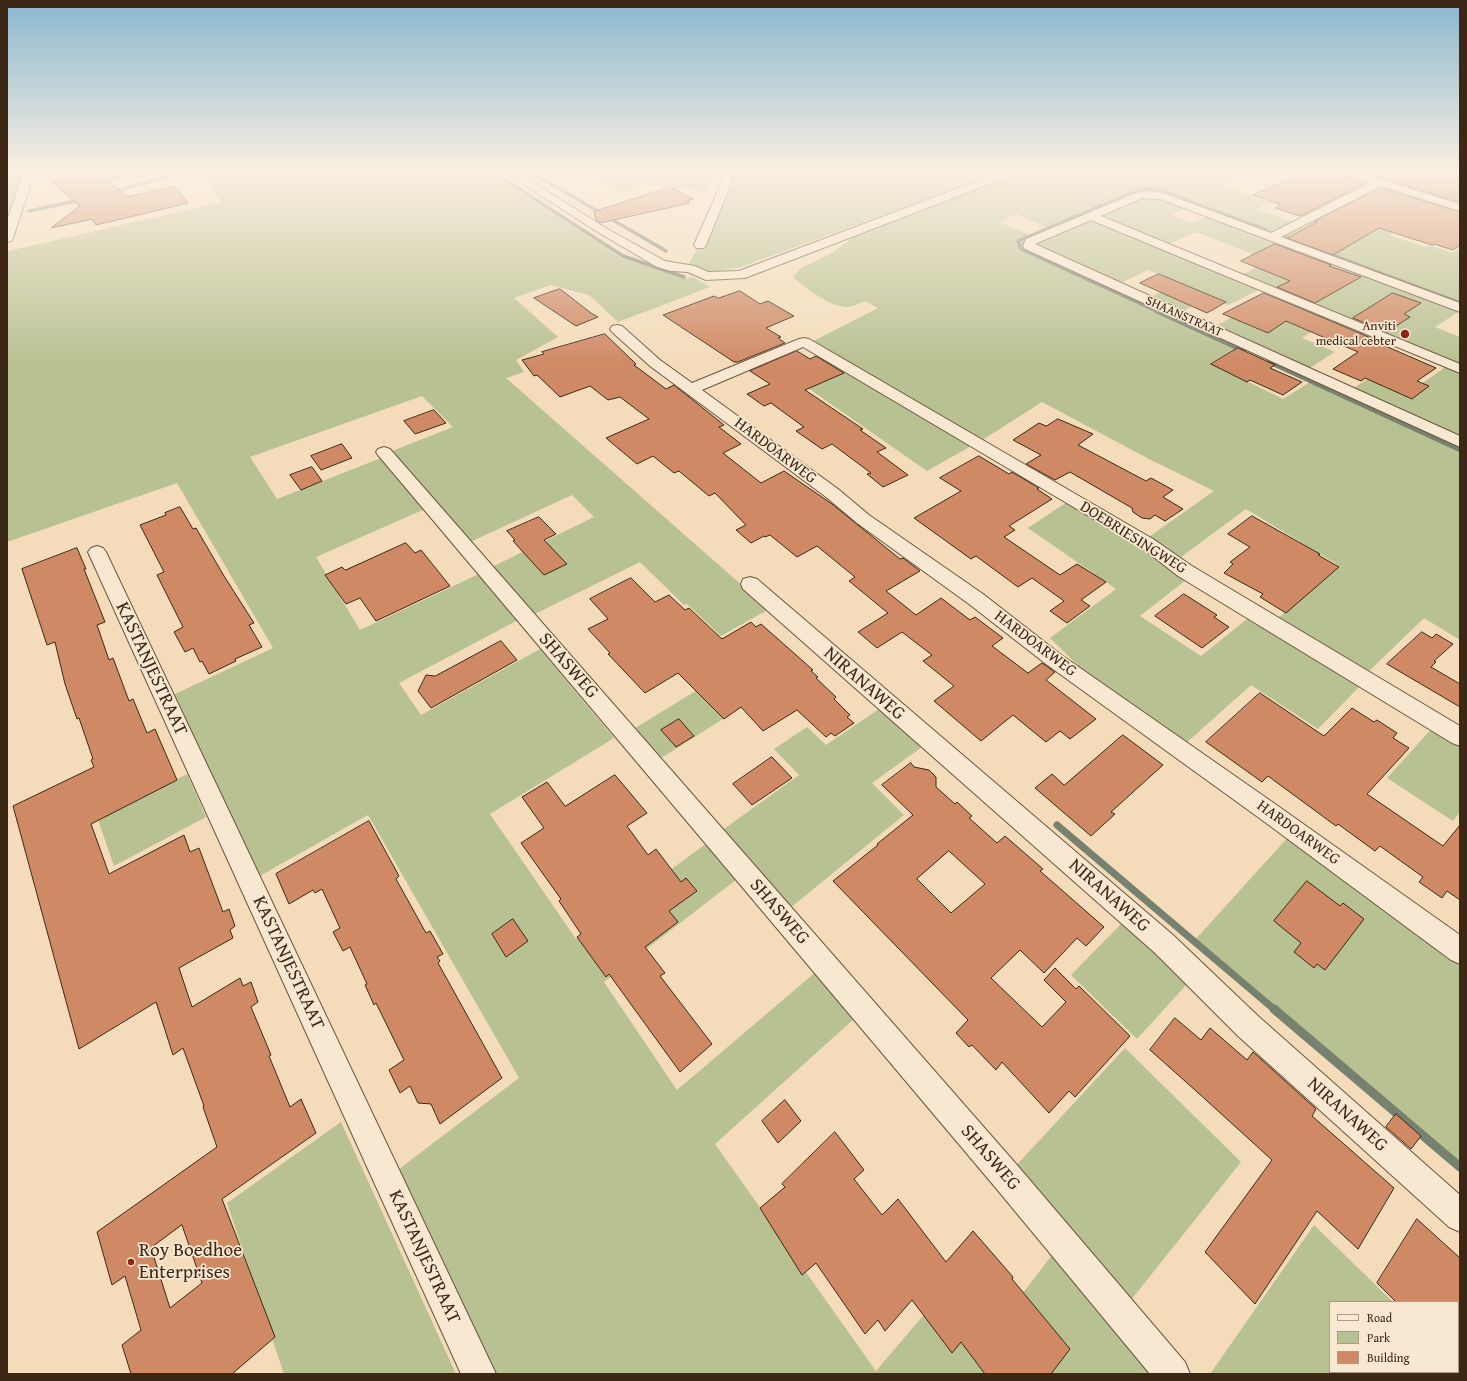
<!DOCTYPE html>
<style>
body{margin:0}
#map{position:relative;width:1467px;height:1381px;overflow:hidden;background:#f4dcba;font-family:"Gentium Book Plus",serif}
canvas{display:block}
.frame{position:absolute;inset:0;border:8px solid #3c2815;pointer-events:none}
.legend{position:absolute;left:1329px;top:1301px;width:130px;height:72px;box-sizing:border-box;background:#f8e8d2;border:1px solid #ad9b86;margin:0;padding:5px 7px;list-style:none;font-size:12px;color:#3c2815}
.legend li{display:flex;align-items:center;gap:8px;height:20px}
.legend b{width:20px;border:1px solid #ad9b86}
</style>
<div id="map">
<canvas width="1467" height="1381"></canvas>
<div class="frame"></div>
<ul class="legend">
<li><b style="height:5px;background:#f8e8d2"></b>Road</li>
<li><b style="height:11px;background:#b8c192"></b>Park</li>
<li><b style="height:11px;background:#cf8a65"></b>Building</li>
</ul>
</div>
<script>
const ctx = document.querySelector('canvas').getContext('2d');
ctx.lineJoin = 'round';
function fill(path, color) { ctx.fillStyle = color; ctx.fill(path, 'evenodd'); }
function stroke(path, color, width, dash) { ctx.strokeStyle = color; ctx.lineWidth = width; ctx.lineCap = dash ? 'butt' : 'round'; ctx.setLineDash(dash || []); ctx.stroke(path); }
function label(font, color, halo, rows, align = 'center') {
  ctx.font = font + ' "Gentium Book Plus",serif'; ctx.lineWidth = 3.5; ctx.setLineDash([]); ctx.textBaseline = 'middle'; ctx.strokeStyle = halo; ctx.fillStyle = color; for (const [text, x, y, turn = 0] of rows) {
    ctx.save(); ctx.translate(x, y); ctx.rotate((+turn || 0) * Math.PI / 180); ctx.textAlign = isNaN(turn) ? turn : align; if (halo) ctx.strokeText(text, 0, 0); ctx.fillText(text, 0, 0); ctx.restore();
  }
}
fill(new Path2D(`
 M 9,171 L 25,171 L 7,220 L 7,176 Z
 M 200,171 L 486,171 L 622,258 L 685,279 L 693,277 L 710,287 L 618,322 L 589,295 L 550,285 L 514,298 L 558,337 L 516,360 L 524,372 L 506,378 L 769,609 L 721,636 L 687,604 L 684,605 L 640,562 L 531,616 L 490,568 L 594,517 L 572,495 L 468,543 L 392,451 L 453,427 L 422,396 L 250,457 L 277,499 L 381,458 L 425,509 L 316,557 L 360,630 L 481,573 L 520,619 L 399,683 L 421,715 L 540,649 L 614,738 L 490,814 L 576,939 L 707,843 L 737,879 L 604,982 L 677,1090 L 817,971 L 855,1018 L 715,1144 L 876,1371 L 943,1292 L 984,1343 L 1056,1250 L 1159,1374 L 493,1374 L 395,1172 L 519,1078 L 368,815 L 258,877 L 173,695 L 273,648 L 177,483 L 7,542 L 7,254 L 8,251 L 222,202 Z
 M 586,171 L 714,171 L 709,191 L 637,184 L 626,192 L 614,188 Z
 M 731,171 L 1004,171 L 738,268 L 706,272 L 687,266 L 706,235 Z
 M 1018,171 L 1248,171 L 1251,172 L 1221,185 L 1269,202 L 1256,209 L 1304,226 L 1353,202 L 1381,211 L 1406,224 L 1389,235 L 1426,247 L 1430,245 L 1452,253 L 1460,248 L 1460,305 L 1161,193 L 1140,192 L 1053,230 L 1016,214 L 1000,222 L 1034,237 L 1027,241 L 1241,346 L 1210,363 L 1283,399 L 1315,379 L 1460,446 L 1460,640 L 1424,618 L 1364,676 L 1275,621 L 1338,565 L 1246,509 L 1177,560 L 1146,539 L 1214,491 L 1149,459 L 1042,402 L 987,437 L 927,471 L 808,388 L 845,371 L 804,346 L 878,308 L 865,301 C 860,303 852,307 847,307 C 828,306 806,288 793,277 L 801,268 L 832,253 L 864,229 Z
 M 1148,196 L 1154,196 L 1187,207 L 1171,215 L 1192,223 L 1208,216 L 1295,249 L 1271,261 L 1304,275 L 1275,290 L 1241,275 L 1269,261 L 1197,232 L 1167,245 L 1101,218 L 1101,215 Z
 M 1091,221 L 1099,222 L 1260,289 L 1228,305 L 1210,297 L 1181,312 L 1150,297 L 1178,283 L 1148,270 L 1119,284 L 1036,245 L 1037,242 Z
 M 1335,263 L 1460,311 L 1435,327 L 1460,337 L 1460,366 L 1309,304 L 1338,288 L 1309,277 Z
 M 1303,307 L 1332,319 L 1302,338 L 1335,352 L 1308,369 L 1214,327 L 1243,311 L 1272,324 Z
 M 1447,366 L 1460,372 L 1460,439 L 1351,390 L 1384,368 L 1421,384 Z
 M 1070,500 L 1190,577 L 1140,616 L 1201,656 L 1252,615 L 1363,683 L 1318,729 L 1251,685 L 1184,745 L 1099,686 L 1050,638 L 1116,589 L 1028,528 Z
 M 738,665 L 766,692 L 658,760 L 632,730 Z
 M 879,709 L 922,747 L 872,783 L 904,815 L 789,909 L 717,834 L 799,775 L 774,749 L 807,727 L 826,745 Z
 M 1435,725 L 1460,740 L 1460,812 L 1453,821 L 1387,778 Z
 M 187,774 L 206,817 L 114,866 L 98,820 Z
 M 1290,835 L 1460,958 L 1460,1167 L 1194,941 Z
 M 1122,923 L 1189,982 L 1137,1039 L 1071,975 Z
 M 1125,1048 L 1241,1162 L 1127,1305 L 1012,1170 Z
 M 341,1122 L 456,1374 L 284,1374 L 227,1203 Z
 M 1314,1225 L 1393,1302 L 1330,1302 L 1330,1372 L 1458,1372 L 1458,1366 L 1460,1368 L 1460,1374 L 1210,1374 Z`), '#b8c192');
stroke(new Path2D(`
 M 491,171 L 623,256 L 684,277
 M 529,171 L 666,251
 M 102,181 L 139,171
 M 112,192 L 187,171
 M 29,211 L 81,200
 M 1286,238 L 1460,303
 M 1159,312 L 1021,249 L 1018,241 L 1140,189 L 1156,189 L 1266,230`), '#768170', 3.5);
stroke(new Path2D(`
 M 1156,311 L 1244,351
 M 1269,362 L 1460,450`), '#768170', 4.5);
stroke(new Path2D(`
 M 1057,825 L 1275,1010`), '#768170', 7);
stroke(new Path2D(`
 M 1274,1009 L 1460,1167`), '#768170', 9);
const building = new Path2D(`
 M 50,171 L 85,171 L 89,173 L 95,172 L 128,197 L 175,186 L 188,203 L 96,225 L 92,219 L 51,228 L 80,206 L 53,183 L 63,180 Z
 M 1309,171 L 1337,171 L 1339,174 L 1366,183 L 1300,216 L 1275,208 L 1281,205 L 1253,195 Z
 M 1360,171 L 1460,171 L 1460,202 Z
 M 671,187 L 693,199 L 687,201 L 690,203 L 600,223 L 596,220 L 594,212 Z
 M 1381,188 L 1460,212 L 1460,245 L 1453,250 L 1434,244 L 1432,245 L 1379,228 L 1333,255 L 1287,238 L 1317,222 L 1315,221 Z
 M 1275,244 L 1331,265 L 1329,266 L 1361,277 L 1315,303 L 1277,287 L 1290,281 L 1241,261 Z
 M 1159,274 L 1226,302 L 1207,313 L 1140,283 Z
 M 560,289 L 591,313 L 598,317 L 576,326 L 534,298 Z
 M 740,291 L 760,304 L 768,301 L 794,316 L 766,328 L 781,337 L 778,338 L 785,343 L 738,362 L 734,362 L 663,315 L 714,296 L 718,298 Z
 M 1264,293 L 1376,340 L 1374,341 L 1436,368 L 1417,381 L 1429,386 L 1412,399 L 1365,378 L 1361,381 L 1333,369 L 1358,352 L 1286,321 L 1268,333 L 1223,314 Z
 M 1393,293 L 1421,303 L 1404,314 L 1410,317 L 1387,332 L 1353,318 Z
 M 605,334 L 636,364 L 634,365 L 666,389 L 674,385 L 724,425 L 719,427 L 741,444 L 723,453 L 761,483 L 784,471 L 832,504 L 900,559 L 903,558 L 920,571 L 886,591 L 916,615 L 941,598 L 970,620 L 975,617 L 1003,638 L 992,646 L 1028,673 L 1042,663 L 1055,672 L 1046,680 L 1096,719 L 1070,739 L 1060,731 L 1046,742 L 1013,715 L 981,741 L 934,701 L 954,686 L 923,661 L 932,655 L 902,632 L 877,648 L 858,632 L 888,613 L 849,581 L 855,577 L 817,546 L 797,557 L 770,535 L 765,537 L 764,536 L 751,543 L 736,530 L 746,525 L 715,493 L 709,496 L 679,471 L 674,473 L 653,456 L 637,464 L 606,438 L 649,419 L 620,397 L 608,400 L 590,386 L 560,397 L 537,375 L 534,376 L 522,360 L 544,354 L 542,352 Z
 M 1238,348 L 1275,365 L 1270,368 L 1302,382 L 1283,395 L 1250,380 L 1247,382 L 1211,364 Z
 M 797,351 L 810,359 L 816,356 L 844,373 L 805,390 L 863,429 L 860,430 L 886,448 L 877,452 L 908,475 L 883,487 L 867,474 L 871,473 L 832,444 L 822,449 L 796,431 L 804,427 L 771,403 L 764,406 L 747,394 L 770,384 L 750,371 Z
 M 434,410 L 446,423 L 415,434 L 404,421 Z
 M 1058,419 L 1093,434 L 1078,445 L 1146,481 L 1151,478 L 1173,490 L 1163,497 L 1183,509 L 1165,521 L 1155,515 L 1150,519 L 1142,518 L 1133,512 L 1132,508 L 1070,472 L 1055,480 L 1026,464 L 1041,455 L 1013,440 L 1039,423 L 1046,426 Z
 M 342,444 L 352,458 L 321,470 L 311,456 Z
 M 979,456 L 1009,474 L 1012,472 L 1039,488 L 1037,489 L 1052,499 L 1009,526 L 1015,530 L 1004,537 L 1060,575 L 1077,564 L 1106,582 L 1081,600 L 1090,606 L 1067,623 L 1050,611 L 1064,601 L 1032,578 L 1018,587 L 976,556 L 971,559 L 914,518 L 961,491 L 940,478 Z
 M 312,467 L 322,481 L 301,490 L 290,475 Z
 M 180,507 L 193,529 L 196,528 L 224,576 L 254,623 L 249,625 L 262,647 L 235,659 L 236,661 L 209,674 L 202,661 L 200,662 L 193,648 L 185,652 L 174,632 L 183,627 L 157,575 L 164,572 L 140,525 L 166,515 L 165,513 Z
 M 1252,516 L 1320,554 L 1318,555 L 1339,567 L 1286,613 L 1260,597 L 1263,594 L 1224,573 L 1233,564 L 1230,562 L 1250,547 L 1228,534 Z
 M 539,517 L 556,534 L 544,540 L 567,564 L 544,575 L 513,541 L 515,540 L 507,531 Z
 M 406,543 L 415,553 L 421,550 L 450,586 L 376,621 L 360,598 L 346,604 L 325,575 L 342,567 L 345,570 Z
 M 77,548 L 86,569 L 84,569 L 105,622 L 97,625 L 109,660 L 113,658 L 129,701 L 133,699 L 147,733 L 155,729 L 177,780 L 91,824 L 109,874 L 184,835 L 190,852 L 199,848 L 223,912 L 229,909 L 235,926 L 230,930 L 233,938 L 179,968 L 192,1007 L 240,978 L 243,986 L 251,982 L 258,1002 L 251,1007 L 271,1055 L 269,1056 L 290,1107 L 301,1099 L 316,1133 L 222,1199 L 275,1337 L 232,1374 L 131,1374 L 122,1345 L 141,1330 L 125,1276 L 112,1285 L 97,1232 L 217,1147 L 203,1107 L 204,1106 L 183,1048 L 173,1055 L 156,1002 L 79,1049 L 13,806 L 94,767 L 91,760 L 93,759 L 79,718 L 77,719 L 65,684 L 55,642 L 47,645 L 22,569 ZM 182,1225 L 202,1283 L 170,1308 L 151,1248 Z
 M 631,578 L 655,602 L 669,595 L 685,610 L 689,608 L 722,639 L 751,622 L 756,627 L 761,624 L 813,670 L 811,671 L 818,677 L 816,678 L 836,697 L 834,699 L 850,715 L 847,717 L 854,723 L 835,736 L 831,733 L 826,737 L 797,710 L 763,731 L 741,707 L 724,719 L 678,673 L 645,693 L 608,654 L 610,653 L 588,629 L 608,619 L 590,599 Z
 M 1184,594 L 1217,615 L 1214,617 L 1229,627 L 1202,648 L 1155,616 Z
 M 1422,632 L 1432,638 L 1436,634 L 1453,644 L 1434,661 L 1436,662 L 1431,667 L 1460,684 L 1460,707 L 1387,664 Z
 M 501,641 L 517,660 L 431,708 L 418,691 L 426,675 L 435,676 Z
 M 1260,693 L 1324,736 L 1352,708 L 1374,722 L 1377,720 L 1397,733 L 1393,738 L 1409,748 L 1367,794 L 1443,846 L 1460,825 L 1460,900 L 1447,891 L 1442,898 L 1419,882 L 1423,877 L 1380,846 L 1375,851 L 1338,824 L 1336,826 L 1268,776 L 1262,782 L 1206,742 Z
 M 679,719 L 694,736 L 676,747 L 661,730 Z
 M 1123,735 L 1163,765 L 1111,812 L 1115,814 L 1091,836 L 1035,788 L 1052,774 L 1064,785 Z
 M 772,757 L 792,778 L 752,805 L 733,784 Z
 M 911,763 L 914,767 L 929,770 L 936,777 L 936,787 L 955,804 L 957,802 L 972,816 L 969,818 L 997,843 L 1005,836 L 1043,869 L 1040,871 L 1104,927 L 1086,946 L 1077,938 L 1044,973 L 1020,950 L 991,978 L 1042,1027 L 1066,1002 L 1044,980 L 1055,968 L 1076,989 L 1079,986 L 1130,1036 L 1075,1097 L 1069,1091 L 1049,1113 L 1002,1062 L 996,1070 L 972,1045 L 969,1047 L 956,1033 L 968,1020 L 833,881 L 878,845 L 877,844 L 913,815 L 882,785 ZM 949,851 L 985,884 L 951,913 L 917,879 Z
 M 615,775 L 647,813 L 627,826 L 648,855 L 656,849 L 681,882 L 686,878 L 697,891 L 669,911 L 678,922 L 645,947 L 665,973 L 660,976 L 712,1044 L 680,1072 L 609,974 L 606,977 L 577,937 L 581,934 L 559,901 L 561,899 L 521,843 L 544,828 L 522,797 L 547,782 L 565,806 Z
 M 369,821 L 399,876 L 396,879 L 426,933 L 430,931 L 443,954 L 437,957 L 440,961 L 438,963 L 502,1078 L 440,1124 L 431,1104 L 418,1103 L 410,1086 L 400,1093 L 389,1070 L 404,1060 L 376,1003 L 374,1005 L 365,985 L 367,984 L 350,947 L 343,951 L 333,932 L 340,928 L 322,889 L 315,893 L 313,890 L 289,904 L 276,874 Z
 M 1307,881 L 1340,906 L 1343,903 L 1364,919 L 1325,970 L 1317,964 L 1314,968 L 1294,952 L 1301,943 L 1274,921 Z
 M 513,919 L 528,941 L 506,957 L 492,934 Z
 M 1175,1018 L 1201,1040 L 1210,1028 L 1247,1060 L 1253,1052 L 1316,1109 L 1312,1116 L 1394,1188 L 1358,1249 L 1317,1211 L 1255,1304 L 1205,1252 L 1272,1160 L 1195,1090 L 1150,1050 Z
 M 785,1100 L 801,1121 L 778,1143 L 762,1121 Z
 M 1396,1114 L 1421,1136 L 1411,1149 L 1386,1127 Z
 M 835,1132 L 864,1170 L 854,1179 L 882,1215 L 898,1199 L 946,1262 L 973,1231 L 1013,1277 L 1012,1279 L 1070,1349 L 1051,1374 L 985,1374 L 961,1342 L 952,1353 L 912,1300 L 885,1331 L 878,1320 L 865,1334 L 816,1263 L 802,1275 L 760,1208 L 785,1187 L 782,1184 Z
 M 1417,1219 L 1460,1258 L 1460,1302 L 1396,1302 L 1377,1283 Z`);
fill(building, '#cf8a65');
stroke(building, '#3c2815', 1);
const minor = new Path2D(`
 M 27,171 L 45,171 L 44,173 L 29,177 L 24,174 Z
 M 503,171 L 516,171 L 604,227 L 665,261 L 695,266 L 708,272 L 739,271 L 1004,171 L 1019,171 L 1018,173 L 745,278 L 706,280 L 688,272 L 671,271 L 657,267 L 596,231 Z
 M 724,171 L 734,171 L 728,191 L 706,245 L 704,248 L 696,248 L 694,245 L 718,191 Z
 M 1338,171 L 1354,171 L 1460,204 L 1460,211 L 1381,186 L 1281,237 L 1460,303 L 1460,312 L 1160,199 L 1142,198 L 1101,216 L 1460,364 L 1460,373 L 1091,220 L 1035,244 L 1460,436 L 1460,447 L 1025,249 L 1023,246 L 1026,239 L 1136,193 L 1149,191 L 1166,194 L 1271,233 L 1370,183 L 1339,173 Z
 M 617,325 L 622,326 L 660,360 L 692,383 L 799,339 L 804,338 L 809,339 L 1153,539 L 1192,566 L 1460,726 L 1460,746 L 1452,743 L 1178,576 L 1141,547 L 803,347 L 702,390 L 838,489 L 869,515 L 983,594 L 1060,654 L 1278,806 L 1460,935 L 1460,964 L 1451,960 L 1262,820 L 1046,664 L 969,604 L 857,523 L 826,497 L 650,366 L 612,332 L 610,329 L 612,326 Z
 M 384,447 L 390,449 L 1017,1165 L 1185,1362 L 1190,1374 L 1150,1374 L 995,1187 L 378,455 L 376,452 L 378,449 Z
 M 97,546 L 103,548 L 106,552 L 496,1374 L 461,1374 L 88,552 L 91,548 Z
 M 750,577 L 757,579 L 1173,935 L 1258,1016 L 1460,1195 L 1460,1232 L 1449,1227 L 1238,1036 L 1155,953 L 743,589 L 741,584 L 743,579 Z`);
const tertiary = new Path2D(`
 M 24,171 L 35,171 L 13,238 L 11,241 L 7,242 L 7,221 Z`);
stroke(minor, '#6a553e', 2);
stroke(tertiary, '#6a553e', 2);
fill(minor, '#f8e8d2');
fill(tertiary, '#f8e8d2');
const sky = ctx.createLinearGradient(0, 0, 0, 365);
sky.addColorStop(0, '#89b7d0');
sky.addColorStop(0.47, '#faefe0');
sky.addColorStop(1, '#faefe000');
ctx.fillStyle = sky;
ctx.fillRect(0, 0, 1467, 365);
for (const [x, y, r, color] of [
 [1405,334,5,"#8f2418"],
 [131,1262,4,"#8f2418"]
]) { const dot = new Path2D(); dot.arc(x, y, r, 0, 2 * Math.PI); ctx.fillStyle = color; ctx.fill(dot); stroke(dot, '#f8e8d2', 1.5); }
label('13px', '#3c2815', '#f8e8d2', [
 ["SHAANSTRAAT",1184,317,24]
]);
label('13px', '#3c2815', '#f8e8d2', [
 ["Anviti",1396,327],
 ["medical cebter",1396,342]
], 'right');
label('16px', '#3c2815', '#f8e8d2', [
 ["HARDOARWEG",775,451,37],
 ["DOEBRIESINGWEG",1133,538,32],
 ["HARDOARWEG",1035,644,37],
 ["HARDOARWEG",1298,833,36]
]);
label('19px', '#3c2815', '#f8e8d2', [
 ["SHASWEG",568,666,49],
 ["KASTANJESTRAAT",151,669,65],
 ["NIRANAWEG",864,684,41],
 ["NIRANAWEG",1109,896,41],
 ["SHASWEG",779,912,49],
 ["KASTANJESTRAAT",288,963,65],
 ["NIRANAWEG",1347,1115,42],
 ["SHASWEG",990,1158,49],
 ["KASTANJESTRAAT",424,1257,65]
]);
label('19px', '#3c2815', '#f8e8d2', [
 ["Roy Boedhoe",139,1251],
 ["Enterprises",139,1273]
], 'left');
</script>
